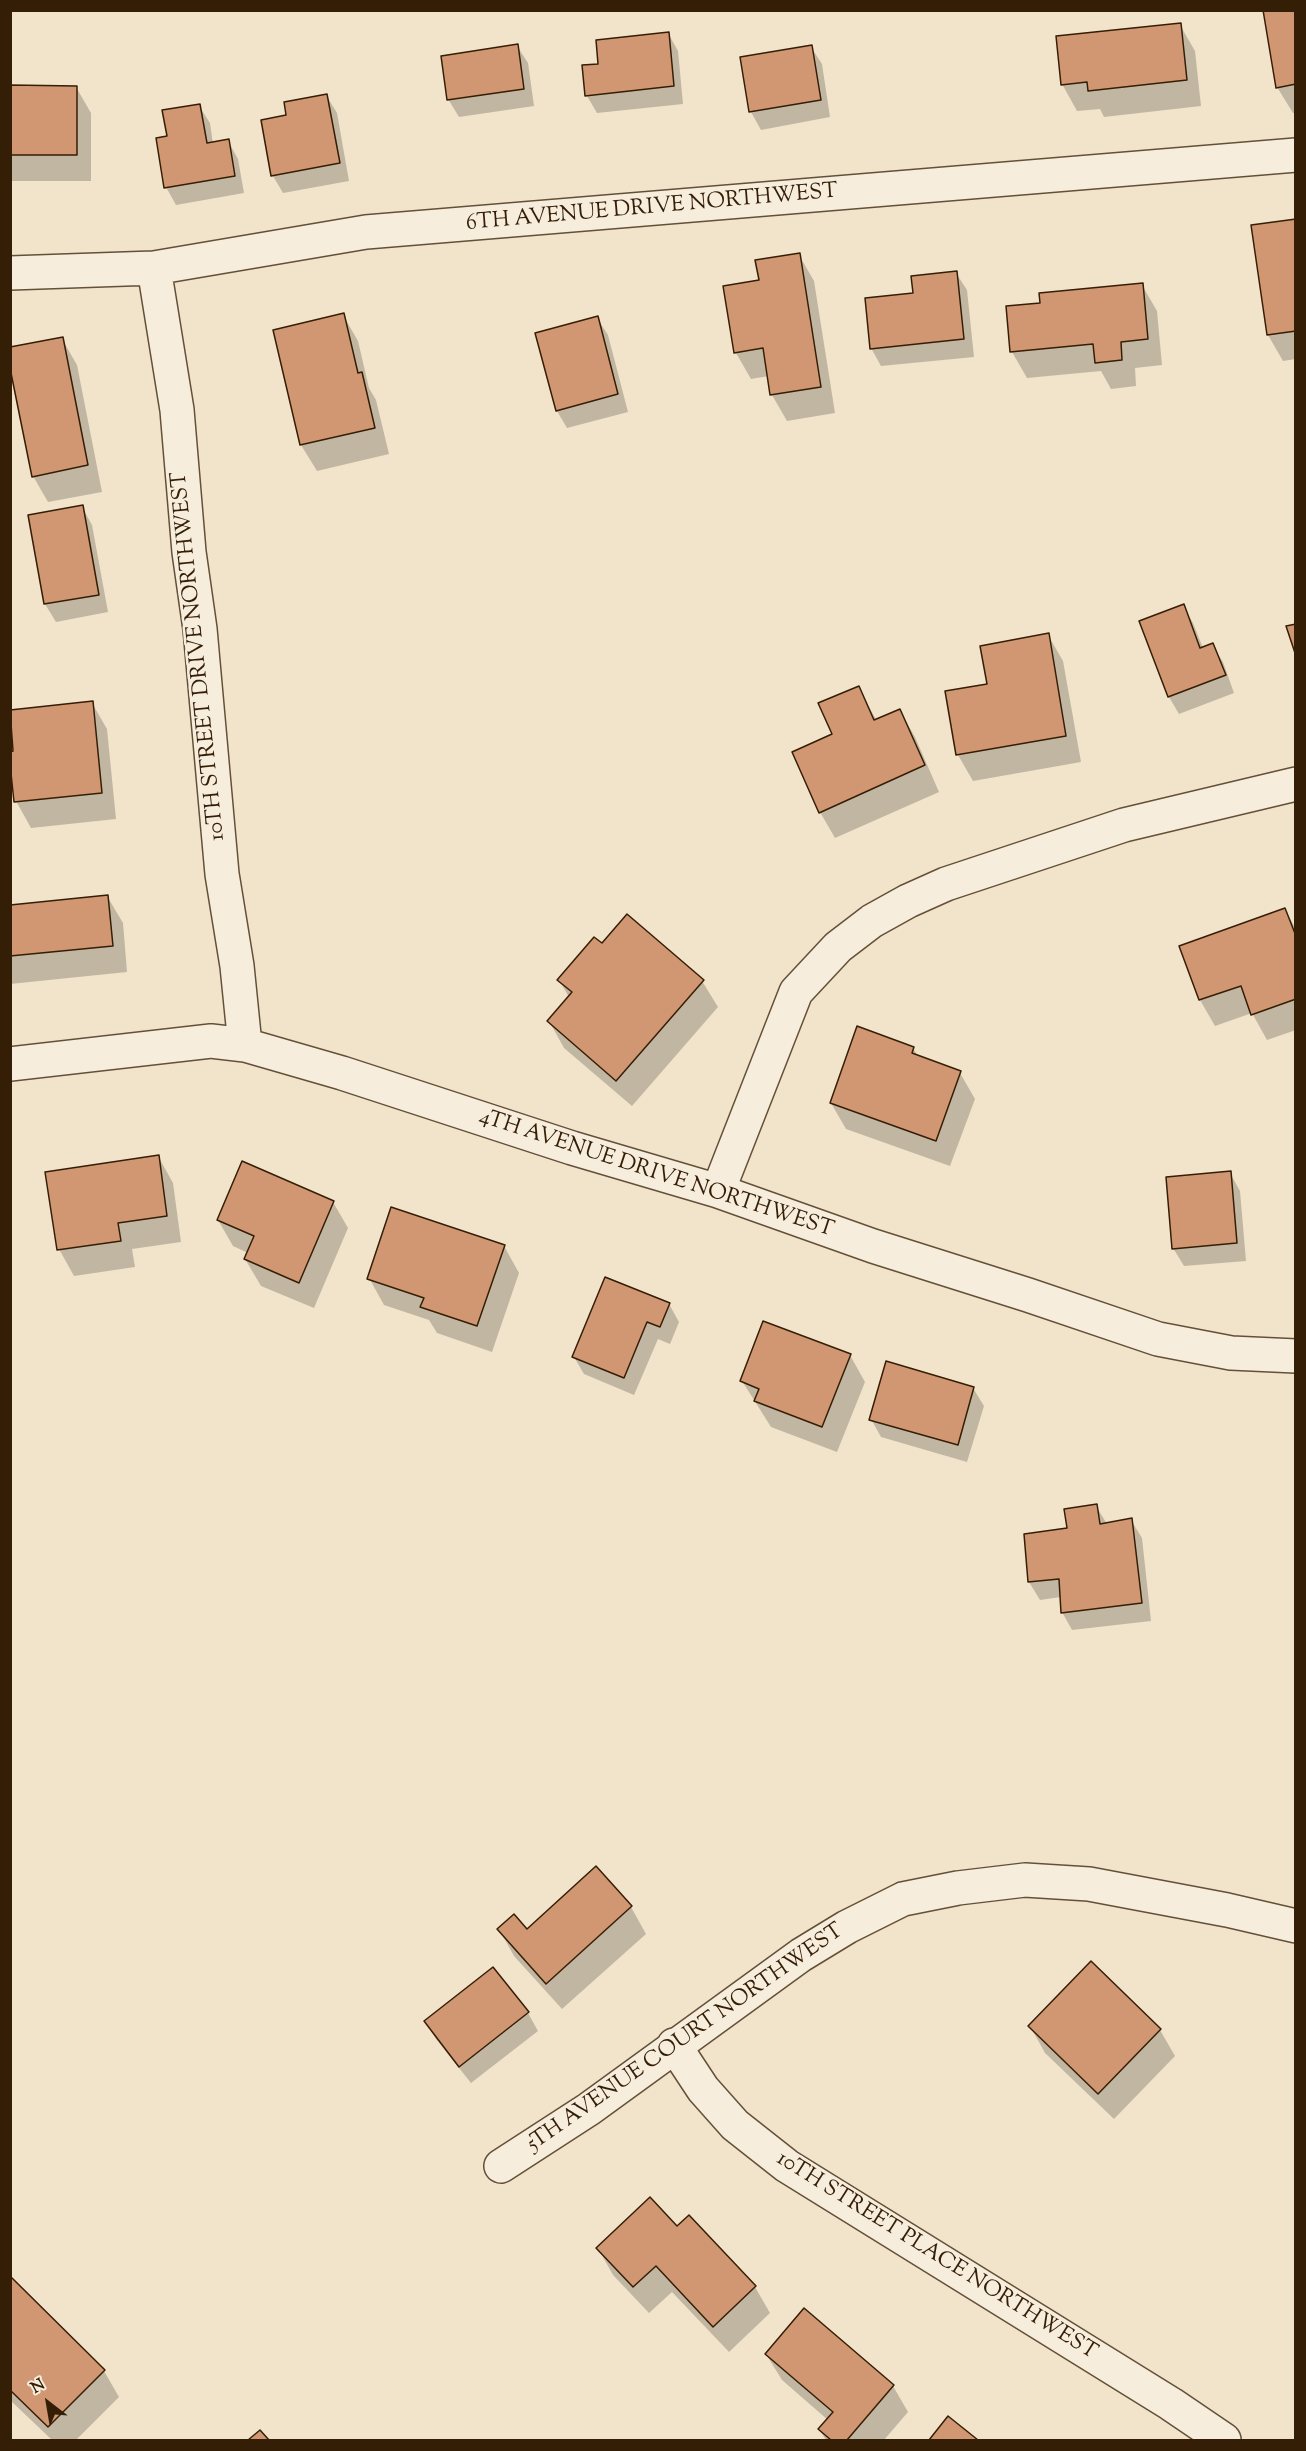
<!DOCTYPE html>
<style>
body{margin:0}
#map{position:relative;width:1306px;height:2451px;overflow:hidden;background:#f1e4cb;font-family:"Sorts Mill Goudy",serif}
canvas{display:block}
.frame{position:absolute;inset:0;border:12px solid #351e06;pointer-events:none}
.north{position:absolute;left:18px;top:2373px;width:60px;height:60px;-webkit-text-stroke:4px #f6eddd;paint-order:stroke;rotate:329deg;font-size:16px;font-weight:700;line-height:24px;text-align:center;color:#351e06}
.north::after{content:'';display:block;margin:auto;width:21px;height:27px;background:#351e06;clip-path:polygon(50% 0,100% 100%,50% 72%,0 100%)}
</style>
<div id="map">
<canvas width="1306" height="2451"></canvas>
<div class="frame"></div>
<div class="north">N</div>
</div>
<script>
const ctx = document.querySelector('canvas').getContext('2d');
ctx.lineJoin = 'round';
function fill(path, color) { ctx.fillStyle = color; ctx.fill(path, 'evenodd'); }
function stroke(path, color, width, dash) { ctx.strokeStyle = color; ctx.lineWidth = width; ctx.lineCap = dash ? 'butt' : 'round'; ctx.setLineDash(dash || []); ctx.stroke(path); }
function label(font, color, halo, rows, align = 'center') {
  ctx.font = font + ' "Sorts Mill Goudy",serif'; ctx.lineWidth = 5; ctx.setLineDash([]); ctx.textBaseline = 'middle'; ctx.strokeStyle = halo; ctx.fillStyle = color; for (const [text, x, y, turn = 0] of rows) {
    ctx.save(); ctx.translate(x, y); ctx.rotate((+turn || 0) * Math.PI / 180); ctx.textAlign = isNaN(turn) ? turn : align; if (halo) ctx.strokeText(text, 0, 0); ctx.fillText(text, 0, 0); ctx.restore();
  }
}
fill(new Path2D(`
 M 1296,10 L 1296,113 L 1293,113 L 1277,87 Z
 M 1180,25 L 1195,51 L 1201,106 L 1104,117 L 1100,109 L 1077,111 L 1062,84 Z
 M 668,33 L 678,51 L 683,104 L 597,113 L 587,96 Z
 M 517,46 L 528,63 L 534,106 L 459,117 L 448,99 Z
 M 811,47 L 822,64 L 830,117 L 761,130 L 751,112 L 742,58 Z
 M 10,87 L 76,87 L 91,113 L 91,181 L 10,181 Z
 M 326,95 L 337,113 L 349,181 L 283,193 L 273,176 Z
 M 199,106 L 210,123 L 213,144 L 228,141 L 238,159 L 244,193 L 176,205 L 166,187 L 168,137 Z
 M 1296,220 L 1296,359 L 1283,361 L 1268,335 Z
 M 799,255 L 814,281 L 835,413 L 787,421 L 772,395 L 769,376 L 751,379 L 736,353 L 761,282 Z
 M 956,273 L 967,290 L 974,357 L 881,366 L 871,348 L 915,294 Z
 M 1142,285 L 1157,311 L 1162,365 L 1135,368 L 1136,386 L 1111,389 L 1101,371 L 1027,378 L 1012,352 Z
 M 343,315 L 358,341 L 369,388 L 376,400 L 389,454 L 317,471 L 301,445 L 275,331 Z
 M 597,318 L 608,335 L 628,412 L 567,428 L 557,411 L 537,334 Z
 M 62,339 L 77,365 L 102,492 L 48,502 L 33,476 Z
 M 82,507 L 92,525 L 108,612 L 56,622 L 45,604 L 30,517 Z
 M 1183,606 L 1193,623 L 1203,648 L 1212,645 L 1223,662 L 1234,693 L 1179,714 L 1169,697 L 1141,622 Z
 M 1048,635 L 1063,661 L 1081,762 L 973,781 L 958,755 L 947,692 L 988,685 Z
 M 858,688 L 877,721 L 900,711 L 915,737 L 939,792 L 835,838 L 820,812 L 834,735 Z
 M 92,703 L 107,729 L 116,819 L 31,828 L 16,801 Z
 M 107,896 L 123,923 L 127,972 L 10,984 L 10,906 Z
 M 1285,910 L 1296,929 L 1296,1030 L 1267,1040 L 1252,1013 L 1215,1026 L 1200,1000 L 1181,947 Z
 M 602,946 L 702,981 L 718,1007 L 632,1106 L 564,1048 L 549,1021 L 569,997 L 559,980 Z
 M 913,1048 L 919,1058 L 960,1073 L 975,1099 L 950,1166 L 846,1129 L 831,1103 Z
 M 158,1156 L 173,1183 L 181,1242 L 132,1249 L 135,1267 L 74,1276 L 59,1249 Z
 M 1230,1173 L 1240,1191 L 1246,1261 L 1184,1266 L 1173,1248 Z
 M 333,1202 L 348,1228 L 314,1308 L 261,1286 L 245,1259 L 248,1253 L 233,1246 L 218,1220 Z
 M 504,1246 L 519,1273 L 492,1352 L 437,1333 L 429,1320 L 384,1305 L 369,1278 Z
 M 669,1304 L 679,1322 L 670,1344 L 658,1339 L 634,1395 L 584,1374 L 574,1357 Z
 M 850,1355 L 865,1382 L 837,1452 L 771,1427 L 742,1381 Z
 M 973,1388 L 984,1406 L 967,1462 L 881,1437 L 871,1419 Z
 M 1096,1506 L 1107,1524 L 1131,1520 L 1142,1538 L 1151,1621 L 1072,1630 L 1062,1612 L 1061,1597 L 1040,1600 L 1029,1582 L 1026,1535 L 1068,1529 Z
 M 596,1868 L 631,1907 L 646,1934 L 562,2009 L 514,1956 L 499,1929 L 527,1931 Z
 M 1091,1963 L 1160,2030 L 1175,2056 L 1114,2119 L 1045,2053 L 1030,2026 Z
 M 493,1969 L 528,2013 L 538,2031 L 471,2083 L 436,2039 L 426,2022 Z
 M 689,2217 L 755,2287 L 770,2313 L 729,2352 L 672,2292 L 649,2313 L 613,2275 L 598,2248 L 677,2228 Z
 M 10,2278 L 104,2371 L 119,2397 L 76,2440 L 52,2440 L 10,2400 Z
 M 766,2354 L 893,2386 L 908,2412 L 884,2440 L 826,2440 L 819,2429 L 828,2420 L 782,2380 Z
 M 948,2419 L 976,2440 L 931,2440 Z`), '#0003');
const building = new Path2D(`
 M 1263,10 L 1296,10 L 1296,84 L 1276,88 Z
 M 1181,23 L 1187,80 L 1088,91 L 1087,82 L 1061,85 L 1056,36 Z
 M 669,32 L 674,86 L 585,96 L 582,65 L 598,64 L 596,40 Z
 M 518,44 L 524,89 L 447,100 L 441,56 Z
 M 812,45 L 821,100 L 749,112 L 740,57 Z
 M 10,85 L 77,86 L 77,155 L 10,155 Z
 M 327,94 L 340,163 L 271,176 L 261,120 L 286,115 L 284,102 Z
 M 200,104 L 207,143 L 229,139 L 235,176 L 164,188 L 156,138 L 167,136 L 162,110 Z
 M 1296,219 L 1296,331 L 1267,335 L 1251,225 Z
 M 800,253 L 821,387 L 770,395 L 763,348 L 734,353 L 723,286 L 759,280 L 755,260 Z
 M 957,271 L 964,339 L 870,349 L 865,298 L 913,293 L 911,276 Z
 M 1143,283 L 1148,339 L 1121,342 L 1122,360 L 1095,363 L 1093,344 L 1010,352 L 1006,306 L 1040,303 L 1039,293 Z
 M 344,313 L 358,373 L 362,372 L 375,428 L 300,445 L 273,330 Z
 M 598,316 L 618,394 L 556,411 L 535,333 Z
 M 63,337 L 88,465 L 32,477 L 10,368 L 10,347 Z
 M 83,505 L 99,595 L 44,604 L 28,515 Z
 M 1184,604 L 1200,648 L 1213,643 L 1226,675 L 1168,697 L 1139,621 Z
 M 1296,624 L 1296,656 L 1286,626 Z
 M 1049,633 L 1066,736 L 956,755 L 945,691 L 987,684 L 980,646 Z
 M 859,686 L 874,720 L 900,709 L 925,765 L 819,813 L 792,752 L 832,734 L 818,703 Z
 M 93,701 L 102,793 L 14,802 L 10,764 L 10,752 L 13,751 L 10,710 Z
 M 108,895 L 113,946 L 10,956 L 10,905 Z
 M 1285,908 L 1296,936 L 1296,999 L 1251,1015 L 1241,986 L 1199,1000 L 1179,946 Z
 M 627,914 L 704,980 L 616,1081 L 547,1021 L 572,992 L 557,980 L 594,937 L 602,943 Z
 M 857,1026 L 914,1047 L 912,1053 L 961,1071 L 936,1141 L 830,1103 Z
 M 159,1155 L 167,1216 L 118,1223 L 121,1241 L 57,1250 L 45,1172 Z
 M 242,1161 L 334,1201 L 299,1283 L 244,1259 L 254,1236 L 217,1220 Z
 M 1231,1171 L 1237,1243 L 1172,1249 L 1166,1177 Z
 M 391,1207 L 505,1245 L 477,1326 L 420,1307 L 424,1298 L 367,1279 Z
 M 605,1277 L 670,1303 L 660,1327 L 647,1322 L 624,1378 L 572,1357 Z
 M 763,1321 L 851,1354 L 822,1427 L 754,1401 L 759,1389 L 740,1381 Z
 M 886,1361 L 974,1387 L 958,1445 L 869,1420 Z
 M 1097,1504 L 1100,1524 L 1132,1518 L 1142,1603 L 1061,1613 L 1059,1579 L 1028,1582 L 1024,1534 L 1067,1528 L 1064,1509 Z
 M 596,1866 L 632,1906 L 546,1984 L 497,1929 L 514,1914 L 527,1929 Z
 M 1091,1961 L 1161,2029 L 1098,2094 L 1028,2026 Z
 M 493,1967 L 529,2012 L 459,2067 L 424,2021 Z
 M 650,2197 L 677,2226 L 689,2215 L 756,2286 L 713,2327 L 656,2266 L 633,2287 L 596,2248 Z
 M 10,2276 L 105,2370 L 48,2427 L 10,2390 Z
 M 804,2308 L 894,2385 L 847,2440 L 831,2440 L 818,2429 L 833,2412 L 765,2354 Z
 M 948,2416 L 978,2440 L 929,2440 Z
 M 260,2430 L 269,2440 L 248,2440 Z`);
fill(building, '#d19672');
stroke(building, '#351e06', 1.5);
const street = new Path2D(`
 M 154,268 L 177,410 L 189,552 L 200,629 L 222,874 L 237,966 L 245,1045
 M 10,273 L 154,268 L 366,232 L 1296,155
 M 10,1064 L 211,1041 L 245,1045 L 342,1073 L 572,1148 L 718,1191 L 873,1246 L 1028,1295 L 1158,1339 L 1231,1353 L 1296,1356
 M 718,1191 L 796,992 L 838,947 L 872,921 L 908,901 L 946,884 L 1124,825 L 1296,784
 M 674,2045 L 703,2089 L 735,2125 L 787,2166 L 1171,2404 L 1224,2440
 M 501,2166 L 589,2109 L 801,1955 L 847,1927 L 903,1899 L 958,1888 L 1025,1880 L 1089,1884 L 1227,1910 L 1296,1926`);
stroke(street, '#645037', 36);
stroke(street, '#f6eddd', 33);
label('22px', '#351e06', '#f6eddd', [
 ["6TH AVENUE DRIVE NORTHWEST",652,209,-5],
 ["10TH STREET DRIVE NORTHWEST",200,656,-96],
 ["4TH AVENUE DRIVE NORTHWEST",656,1175,18],
 ["5TH AVENUE COURT NORTHWEST",686,2039,-35],
 ["10TH STREET PLACE NORTHWEST",936,2257,32]
]);
</script>
